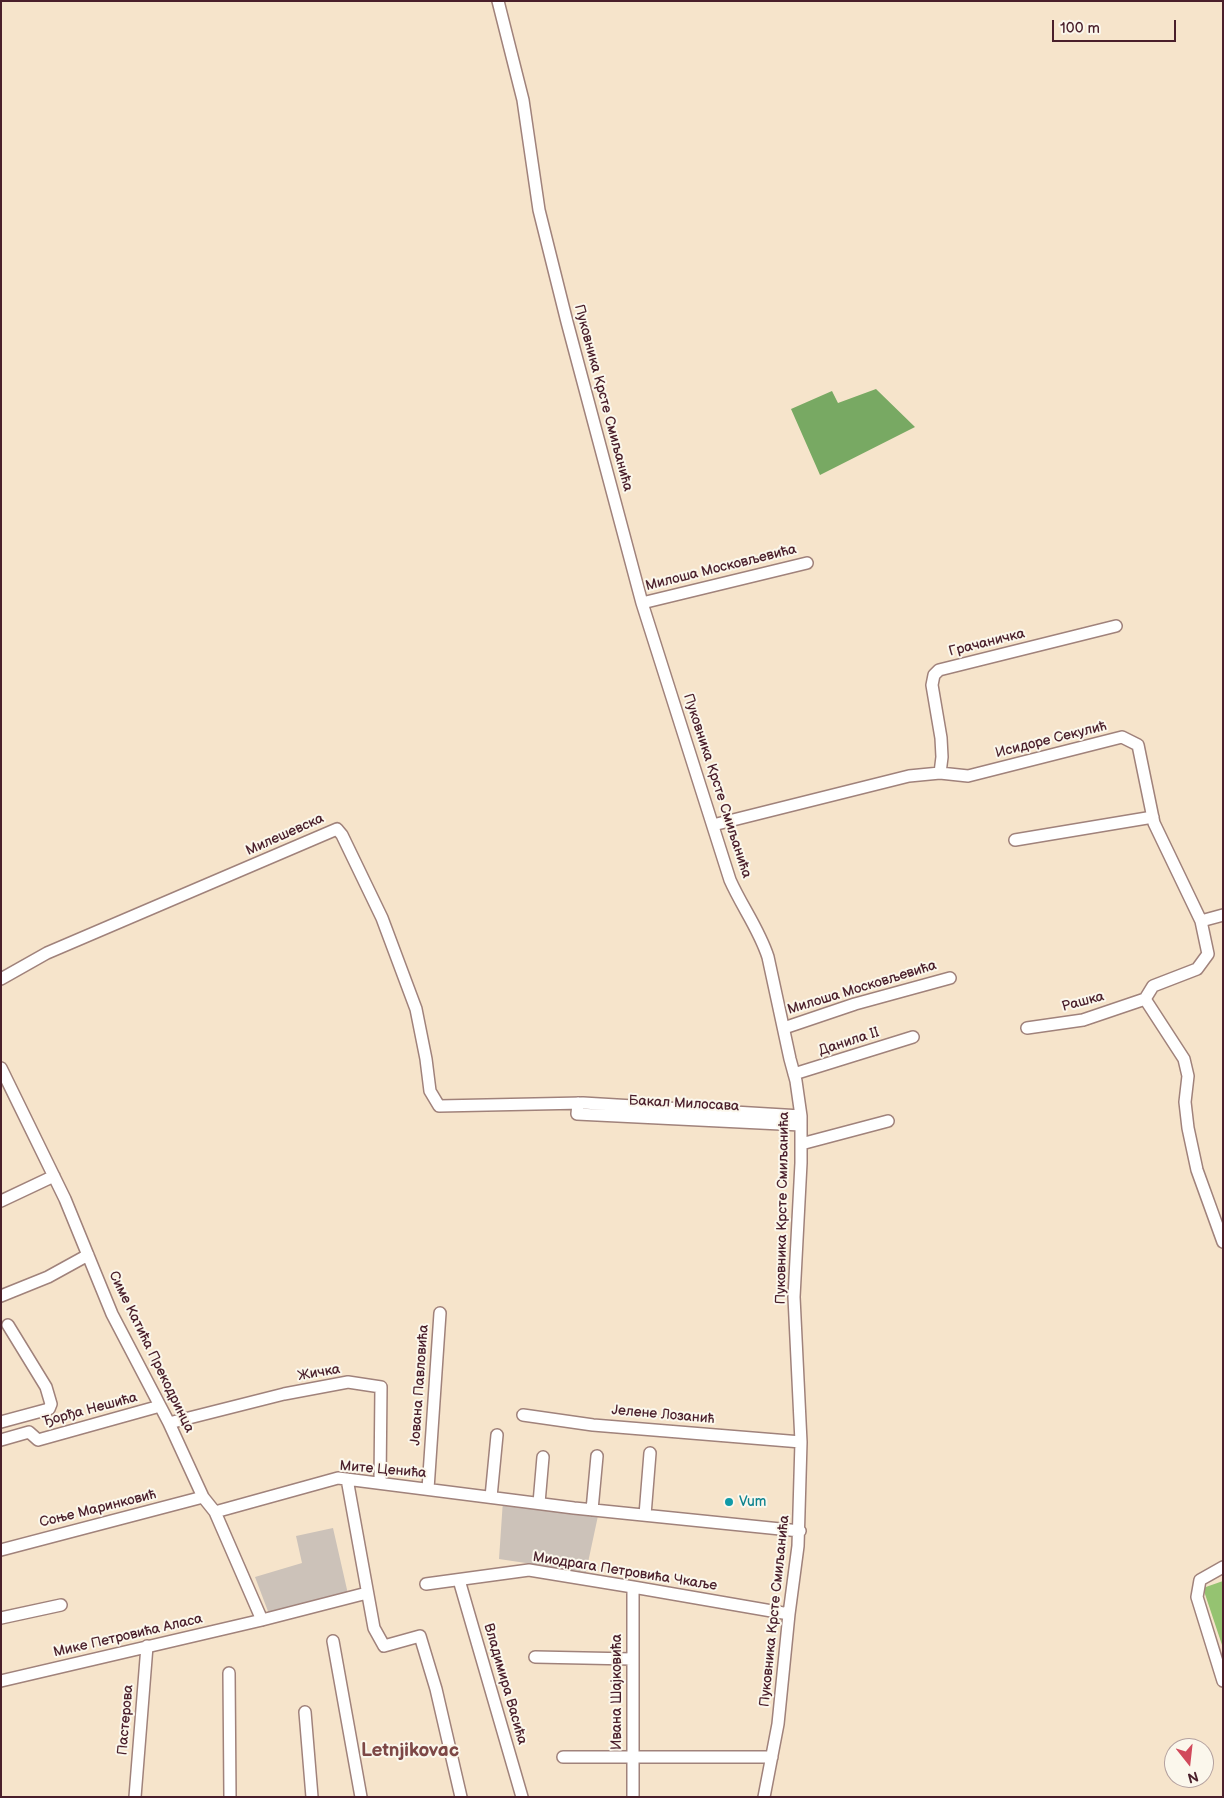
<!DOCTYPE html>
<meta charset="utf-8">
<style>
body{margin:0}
#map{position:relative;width:1224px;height:1798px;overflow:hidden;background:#f6e4cb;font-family:"Balsamiq Sans",sans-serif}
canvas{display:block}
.frame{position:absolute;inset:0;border:2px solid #4a1f2b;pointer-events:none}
.north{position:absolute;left:1164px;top:1738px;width:50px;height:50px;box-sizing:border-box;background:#fbf7ec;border:1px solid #b4a19f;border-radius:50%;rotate:164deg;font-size:14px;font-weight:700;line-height:20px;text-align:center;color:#4a1f2b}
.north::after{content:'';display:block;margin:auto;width:18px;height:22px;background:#d1495b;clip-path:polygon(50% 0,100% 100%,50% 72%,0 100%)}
.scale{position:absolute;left:1052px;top:20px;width:124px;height:22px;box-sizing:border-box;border:2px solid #4a1f2b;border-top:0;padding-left:6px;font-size:15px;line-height:18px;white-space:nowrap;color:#4a1f2b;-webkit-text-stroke:4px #fbf7ec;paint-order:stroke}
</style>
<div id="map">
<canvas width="1224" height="1798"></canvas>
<div class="frame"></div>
<div class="north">N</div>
<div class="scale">100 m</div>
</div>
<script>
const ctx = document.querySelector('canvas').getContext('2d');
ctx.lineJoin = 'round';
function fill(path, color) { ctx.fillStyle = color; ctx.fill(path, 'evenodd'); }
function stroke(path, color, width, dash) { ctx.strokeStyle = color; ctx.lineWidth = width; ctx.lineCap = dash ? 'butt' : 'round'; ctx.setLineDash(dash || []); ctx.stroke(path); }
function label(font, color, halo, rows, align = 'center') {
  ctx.font = font + ' "Balsamiq Sans",sans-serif'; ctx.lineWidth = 4; ctx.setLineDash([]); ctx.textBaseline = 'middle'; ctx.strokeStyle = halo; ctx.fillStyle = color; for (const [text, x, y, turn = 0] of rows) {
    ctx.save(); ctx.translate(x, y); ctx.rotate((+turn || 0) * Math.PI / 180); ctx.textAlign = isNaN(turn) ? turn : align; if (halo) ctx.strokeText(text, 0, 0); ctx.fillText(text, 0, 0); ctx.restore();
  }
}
fill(new Path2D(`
 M 503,1500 L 599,1511 L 586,1572 L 499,1559 Z
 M 333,1528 L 348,1594 L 269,1614 L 255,1577 L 302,1563 L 296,1536 Z`), '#ccc2b9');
fill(new Path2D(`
 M 1223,1581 L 1223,1648 L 1203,1588 Z`), '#95c371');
fill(new Path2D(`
 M 876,389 L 915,427 L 820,475 L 791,409 L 832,391 L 838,403 Z`), '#78a963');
const minor = new Path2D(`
 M 498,1 L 523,100 L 539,210 L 567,322 L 642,603 L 730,880 C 742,907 759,929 768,957 L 790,1059 L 796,1081 L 801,1116 L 801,1163 L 794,1297 L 801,1442 L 798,1546 L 789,1614 L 778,1724 L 764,1797
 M 642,603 L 807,563
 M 940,773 L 942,757 L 941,738 L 932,685 L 934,675 L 939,670 L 1116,626
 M 713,825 L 909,776 L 940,773 L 968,776 L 1122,737 L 1138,745 L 1154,823 L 1201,921 L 1208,954 L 1197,969 L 1153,986 L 1145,999 L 1184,1059 L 1188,1076 L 1185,1102 L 1188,1128 L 1197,1170 L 1223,1242
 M 1015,840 L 1153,817
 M 1201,921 L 1223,915
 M 1,979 L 47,953 L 337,829 L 342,835 L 382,918 L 416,1009 L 426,1059 L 430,1091 L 439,1106 L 583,1103 L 801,1116
 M 784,1028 L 855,1004 L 950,978
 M 1027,1028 L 1083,1020 L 1145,999
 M 1,1068 L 65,1199 L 112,1314 L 169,1423 L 203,1497 L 215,1512 L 262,1620
 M 794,1074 L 913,1037
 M 578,1103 L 577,1114 L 801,1125
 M 801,1144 L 888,1121
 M 1,1201 L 54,1176
 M 1,1296 L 48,1277 L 88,1255
 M 523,1415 L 593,1425 L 801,1442
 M 1,1422 L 49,1409 L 51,1404 L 46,1387 L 8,1325
 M 169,1423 L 284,1394 L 348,1382 L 381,1387 L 380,1483
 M 1,1440 L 29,1432 L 38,1440 L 160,1406
 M 347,1479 L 374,1628 L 384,1646 L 420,1636 L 436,1689 L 461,1797
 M 428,1489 L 440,1313
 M 491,1497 L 497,1435
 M 539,1503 L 543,1457
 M 592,1510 L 597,1456
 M 215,1512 L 338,1478 L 574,1508 L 800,1531
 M 645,1515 L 650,1453
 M 1,1550 L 203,1497
 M 1223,1567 L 1200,1580 L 1197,1597 L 1223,1681
 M 459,1580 L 522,1797
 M 426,1584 L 529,1570 L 633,1587 L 789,1614
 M 1,1618 L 61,1605
 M 333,1641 L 361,1797
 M 535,1657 L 632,1659
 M 229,1673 L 230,1797
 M 1,1681 L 262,1620 L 367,1593
 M 305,1712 L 312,1797
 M 563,1757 L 772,1757
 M 135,1797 L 147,1646
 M 633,1797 L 633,1587`);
stroke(minor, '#a0827b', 14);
stroke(minor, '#fff', 11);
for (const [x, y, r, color] of [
 [729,1502,5,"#0f9aa8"]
]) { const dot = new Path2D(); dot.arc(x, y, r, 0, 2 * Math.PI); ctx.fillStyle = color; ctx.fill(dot); stroke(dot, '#fbf7ec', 2); }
label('14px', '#4a1f2b', '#fbf7ec', [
 ["Пуковника Крсте Смиљанића",603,398,75],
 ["Милоша Московљевића",721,568,-14],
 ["Грачаничка",987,643,-14],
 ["Исидоре Секулић",1051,740,-14],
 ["Пуковника Крсте Смиљанића",717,786,72],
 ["Милешевска",285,835,-24],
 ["Милоша Московљевића",862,988,-17],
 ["Рашка",1083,1002,-15],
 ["Данила II",849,1042,-18],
 ["Бакал Милосава",684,1104,3],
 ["Пуковника Крсте Смиљанића",783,1208,-89],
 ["Симе Катића Прекодринца",151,1352,64],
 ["Жичка",319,1373,-10],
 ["Јована Павловића",420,1385,-86],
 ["Ђорђа Нешића",90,1410,-15],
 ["Јелене Лозанић",663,1415,5],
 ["Мите Ценића",383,1470,5],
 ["Соње Маринковић",98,1509,-14],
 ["Миодрага Петровића Чкаље",625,1572,9],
 ["Пуковника Крсте Смиљанића",775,1611,-84],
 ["Мике Петровића Аласа",128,1636,-13],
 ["Владимира Васића",505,1684,74],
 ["Ивана Шајковића",617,1692,-90],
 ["Пастерова",126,1720,-85]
]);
label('14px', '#0d838f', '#fbf7ec', [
 ["Vum",739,1502]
], 'left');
label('bold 19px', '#7d4846', '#fbf7ec', [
 ["Letnjikovac",410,1751]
]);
</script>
